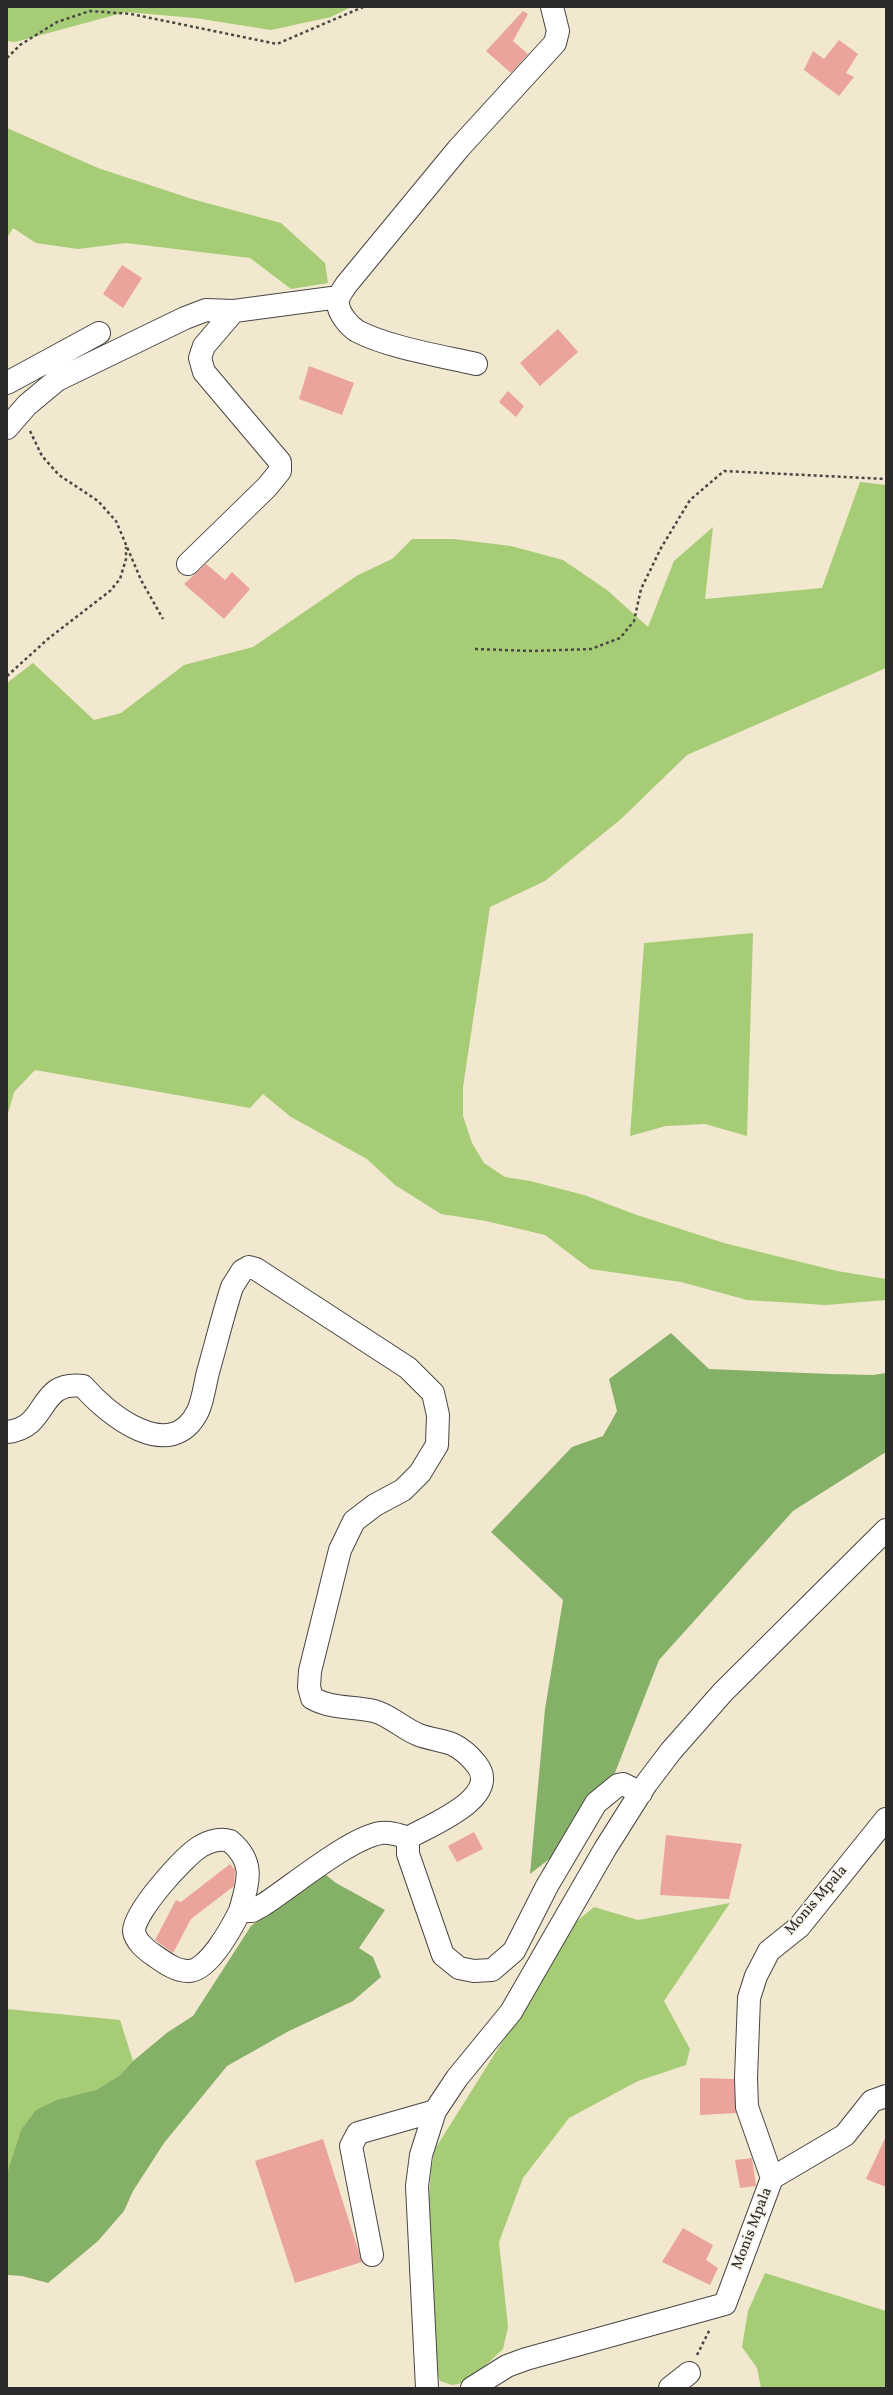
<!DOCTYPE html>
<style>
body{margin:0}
#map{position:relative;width:893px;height:2395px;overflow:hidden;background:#f1e8cf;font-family:Vollkorn,serif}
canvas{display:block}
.frame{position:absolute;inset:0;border:8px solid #2b2b2b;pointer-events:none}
</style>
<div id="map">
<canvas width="893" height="2395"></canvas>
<div class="frame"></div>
</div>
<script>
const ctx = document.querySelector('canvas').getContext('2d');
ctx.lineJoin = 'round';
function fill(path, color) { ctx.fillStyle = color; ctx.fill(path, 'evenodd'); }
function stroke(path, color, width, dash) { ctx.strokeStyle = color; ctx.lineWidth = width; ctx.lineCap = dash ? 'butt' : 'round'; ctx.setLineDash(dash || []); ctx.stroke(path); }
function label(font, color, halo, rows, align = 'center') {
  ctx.font = font + ' Vollkorn,serif'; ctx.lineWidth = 3; ctx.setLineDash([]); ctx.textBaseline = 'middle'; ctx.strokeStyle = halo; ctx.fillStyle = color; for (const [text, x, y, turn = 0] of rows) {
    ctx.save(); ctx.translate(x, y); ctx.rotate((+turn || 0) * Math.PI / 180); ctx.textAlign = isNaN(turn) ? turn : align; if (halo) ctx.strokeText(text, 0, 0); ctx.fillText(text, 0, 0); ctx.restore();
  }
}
fill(new Path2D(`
 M 7,7 L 351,7 L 331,17 L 271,30 L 195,18 L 126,12 L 15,42 L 7,41 Z
 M 7,128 L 98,168 L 192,199 L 281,223 L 325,263 L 328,283 L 291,289 L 250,258 L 126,243 L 78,249 L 36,243 L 13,228 L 7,238 Z
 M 860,482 L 886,485 L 886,668 L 687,755 L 621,819 L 545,881 L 490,907 L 463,1087 L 463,1116 L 472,1143 L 484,1163 L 505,1177 L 530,1181 L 584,1195 L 637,1215 L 724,1243 L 837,1271 L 886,1279 L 886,1300 L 826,1305 L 747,1300 L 681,1282 L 590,1269 L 545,1235 L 486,1221 L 441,1214 L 395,1185 L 367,1159 L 291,1117 L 263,1094 L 250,1108 L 35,1070 L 14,1092 L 7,1117 L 7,683 L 33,663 L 94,720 L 121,713 L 184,665 L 253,647 L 358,575 L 392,559 L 412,539 L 454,539 L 511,546 L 563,560 L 607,590 L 648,627 L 674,561 L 713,527 L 705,599 L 822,588 Z
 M 753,933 L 747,1136 L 705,1124 L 666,1126 L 630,1136 L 644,943 Z
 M 730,1903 L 664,2001 L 690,2049 L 686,2065 L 638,2081 L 569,2118 L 523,2178 L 499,2242 L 508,2327 L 503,2349 L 468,2382 L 452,2385 L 440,2381 L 435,2367 L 429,2200 L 431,2169 L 435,2149 L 521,2012 L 571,1926 L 594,1907 L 638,1920 Z
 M 7,2009 L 120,2020 L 133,2061 L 120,2075 L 96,2090 L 78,2096 L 12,2163 L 7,2174 Z
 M 765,2273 L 886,2311 L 886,2388 L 761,2388 L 757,2368 L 742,2347 L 748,2311 Z`), '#a7cc76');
fill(new Path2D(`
 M 671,1333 L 709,1369 L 830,1374 L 873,1375 L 886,1373 L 886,1452 L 793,1511 L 659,1660 L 611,1783 L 574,1817 L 553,1856 L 530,1874 L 545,1709 L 563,1600 L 491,1532 L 572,1447 L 603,1436 L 617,1411 L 609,1379 Z
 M 321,1871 L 336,1883 L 385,1910 L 359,1948 L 373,1957 L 381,1977 L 353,2001 L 289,2031 L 227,2066 L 164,2143 L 133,2191 L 124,2211 L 98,2241 L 48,2283 L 22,2276 L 7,2275 L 7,2174 L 21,2130 L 36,2110 L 57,2100 L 96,2090 L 120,2075 L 133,2061 L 168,2032 L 193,2016 L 251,1926 Z`), '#85b067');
fill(new Path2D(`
 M 523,11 L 528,14 L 513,41 L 528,54 L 511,73 L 486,51 Z
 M 839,40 L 858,54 L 846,73 L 854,77 L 839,96 L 804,70 L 813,51 L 824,59 Z
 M 122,265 L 142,278 L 123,308 L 103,294 Z
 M 558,329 L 578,352 L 540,386 L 520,363 Z
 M 309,366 L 354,383 L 342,415 L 299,399 Z
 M 508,391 L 524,406 L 516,417 L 499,402 Z
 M 206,564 L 225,580 L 232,572 L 250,589 L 224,619 L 184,584 Z
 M 474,1832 L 483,1849 L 457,1862 L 448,1846 Z
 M 666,1835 L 742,1844 L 729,1899 L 660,1895 Z
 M 230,1864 L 235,1870 L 234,1886 L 191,1919 L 173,1953 L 155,1940 L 176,1900 L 181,1902 Z
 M 700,2078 L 734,2079 L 736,2113 L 700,2115 Z
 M 886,2136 L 886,2187 L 866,2179 Z
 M 323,2139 L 362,2262 L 295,2283 L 255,2161 Z
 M 752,2158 L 756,2186 L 740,2188 L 735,2160 Z
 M 683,2228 L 713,2245 L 706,2260 L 718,2268 L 710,2285 L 662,2262 Z`), '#eba49c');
const minor = new Path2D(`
 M 476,364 C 441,356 387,347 357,331 C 349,326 339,314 338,304 C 337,297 343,290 346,285 L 459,148 L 555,43 L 558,31 L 552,7
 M 7,383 L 99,333
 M 7,428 L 27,405 L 57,380 L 185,318 L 206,310 L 234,311 L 339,297
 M 188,564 L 267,487 L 280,471 L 280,462 L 204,372 L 200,358 L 204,346 L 234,311
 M 7,1432 C 50,1428 36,1380 83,1386 C 107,1414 171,1466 198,1411 C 203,1400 205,1384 208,1372 C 216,1344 223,1315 232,1287 L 242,1271 L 249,1267 L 256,1269 L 408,1368 L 433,1393 L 438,1415 L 437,1445 L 420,1473 L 403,1490 L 375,1505 L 354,1521 L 340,1550 L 310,1671 L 309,1687 L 312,1698 C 331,1709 352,1706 374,1711 C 390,1715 403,1729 419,1735 C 430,1739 441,1740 452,1744 C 463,1749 470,1756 477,1765 C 502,1798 428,1826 408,1838 L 408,1854 L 443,1955 L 459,1968 L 474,1971 L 492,1970 L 514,1951 L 547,1886 L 596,1803 L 618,1785 L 623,1784 L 641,1793
 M 240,1911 C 248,1882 256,1863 230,1841 C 220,1838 210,1841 201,1846 C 184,1856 134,1912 134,1931 C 135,1941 147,1951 155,1956 C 165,1963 176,1971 188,1971 C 208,1972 232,1927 240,1911 L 252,1911 L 263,1905 C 291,1887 351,1837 381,1833 C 391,1832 399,1835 408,1838
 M 772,2178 L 845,2135 L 872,2101 L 886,2096
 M 372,2255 L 351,2146 L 358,2133 L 435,2111
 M 427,2388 L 417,2186 L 421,2155 L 435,2111 L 457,2078 L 511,2012 L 605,1849 L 646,1784 L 671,1751 L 723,1692 L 886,1530
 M 472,2388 L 507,2366 L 526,2359 L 725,2304 L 772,2178 L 747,2107 L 746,2078 L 749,1998 L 756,1976 L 769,1951 L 799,1927 L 886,1819
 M 670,2388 L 689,2373`);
stroke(minor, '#494744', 24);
stroke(new Path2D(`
 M 7,58 L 20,45 L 57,22 L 90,11 L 131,14 L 277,44 L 363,7
 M 30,431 L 42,456 L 59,475 L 98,501 L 116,521 L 141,580 L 163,619
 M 475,649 L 533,651 L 591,649 L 620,638 L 634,621 L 641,589 L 661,548 L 690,500 L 724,471 L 886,479
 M 7,676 L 49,638 L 110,591 L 120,579 L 126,559 L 126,547
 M 697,2355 L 710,2329`), '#494744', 2.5, [3, 3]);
stroke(minor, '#fff', 22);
label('15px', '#2b2b2b', '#f7f3e8', [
 ["Monis Mpala",817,1901,-49],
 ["Monis Mpala",753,2229,-69]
]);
</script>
